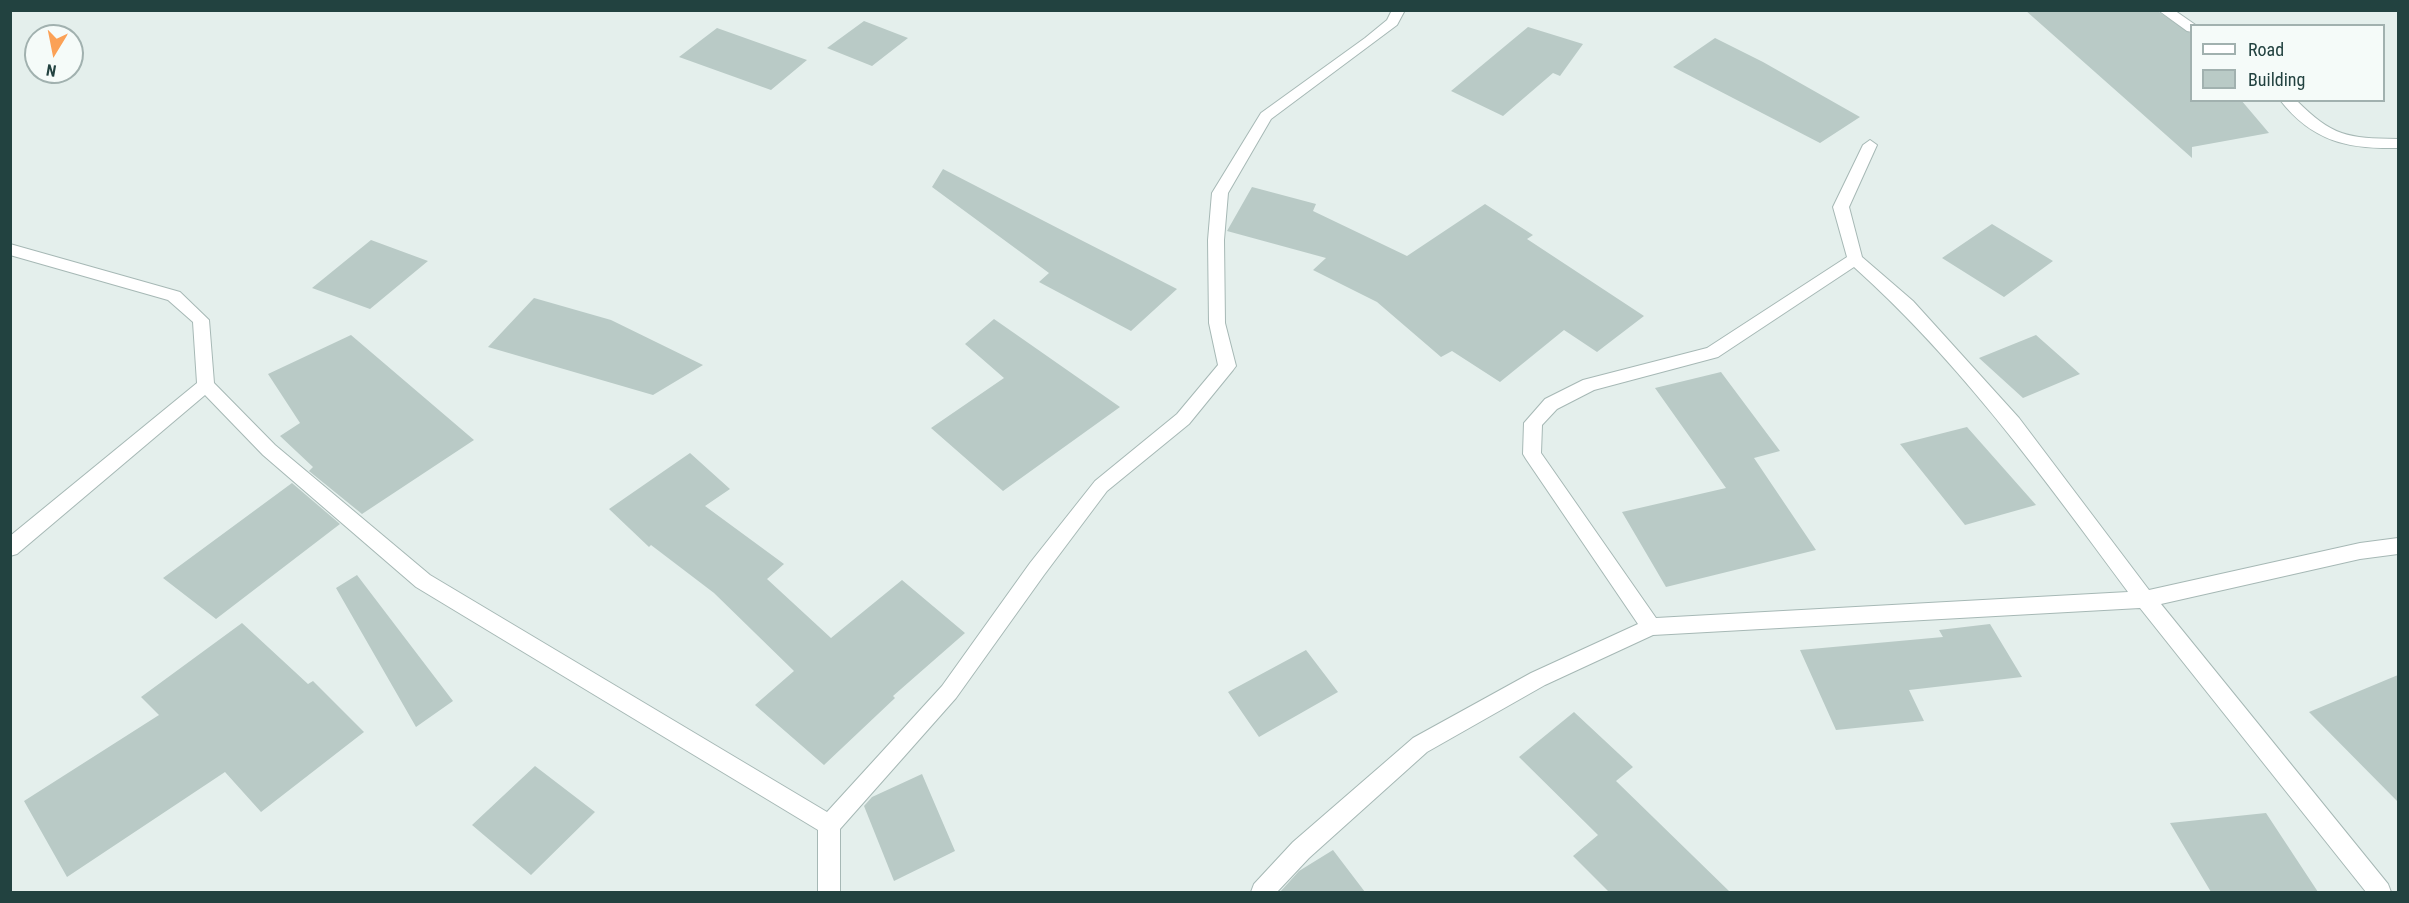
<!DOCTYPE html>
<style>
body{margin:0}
#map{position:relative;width:2409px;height:903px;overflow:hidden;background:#e4efec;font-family:"Roboto Condensed",sans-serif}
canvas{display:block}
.frame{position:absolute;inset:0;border:12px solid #224240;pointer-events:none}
.legend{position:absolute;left:2190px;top:24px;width:195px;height:78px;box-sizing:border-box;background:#f5fbf9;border:2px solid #a1b1af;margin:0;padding:8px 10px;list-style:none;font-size:18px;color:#224240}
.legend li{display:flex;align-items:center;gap:12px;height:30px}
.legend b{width:30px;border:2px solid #a1b1af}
.north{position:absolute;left:24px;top:24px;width:60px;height:60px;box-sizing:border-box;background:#f5fbf9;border:2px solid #a1b1af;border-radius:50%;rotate:190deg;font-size:16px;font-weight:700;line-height:24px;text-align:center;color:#224240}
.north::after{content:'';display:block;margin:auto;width:21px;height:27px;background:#fba156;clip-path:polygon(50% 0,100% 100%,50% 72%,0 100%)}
</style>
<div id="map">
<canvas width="2409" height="903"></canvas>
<div class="frame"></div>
<ul class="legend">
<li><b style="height:8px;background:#fff"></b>Road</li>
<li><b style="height:16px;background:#b9cac6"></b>Building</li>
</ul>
<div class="north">N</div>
</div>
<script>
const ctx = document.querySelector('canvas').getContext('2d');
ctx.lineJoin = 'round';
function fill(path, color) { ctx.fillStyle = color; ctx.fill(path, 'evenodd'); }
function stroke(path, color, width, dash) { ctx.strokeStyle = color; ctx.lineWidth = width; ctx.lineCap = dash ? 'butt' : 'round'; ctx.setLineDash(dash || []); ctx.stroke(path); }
fill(new Path2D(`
 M 2025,10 L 2156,10 L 2192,34 L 2192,100 L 2241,100 L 2269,133 L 2192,147 L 2192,158 Z
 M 864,21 L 908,38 L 872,66 L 827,48 Z
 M 1528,27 L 1583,44 L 1560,76 L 1553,73 L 1503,116 L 1451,91 Z
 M 717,28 L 807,60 L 771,90 L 679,57 Z
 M 1715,38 L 1763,62 L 1860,117 L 1820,143 L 1673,67 Z
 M 943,169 L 1077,238 L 1177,289 L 1131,331 L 1039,282 L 1049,273 L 932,187 Z
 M 1252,187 L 1316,204 L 1313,211 L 1407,256 L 1485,204 L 1533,235 L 1527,239 L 1644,316 L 1597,352 L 1564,330 L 1500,382 L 1452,351 L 1441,357 L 1377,302 L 1313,270 L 1326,258 L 1227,231 Z
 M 1992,224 L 2053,261 L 2004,297 L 1942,258 Z
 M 371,240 L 428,261 L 370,309 L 312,288 Z
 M 534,298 L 611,320 L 703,365 L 653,395 L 488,347 Z
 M 994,319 L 1120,407 L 1003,491 L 931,428 L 1004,378 L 965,344 Z
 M 351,335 L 474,440 L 362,514 L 309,471 L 313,467 L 280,436 L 300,423 L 268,374 Z
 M 2036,335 L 2080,374 L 2023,398 L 1979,358 Z
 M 1721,372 L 1780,451 L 1754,458 L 1816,550 L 1666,587 L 1622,512 L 1726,488 L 1655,388 Z
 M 1967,427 L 2036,505 L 1965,525 L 1900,444 Z
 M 690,453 L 730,489 L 705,506 L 784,564 L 767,579 L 831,638 L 902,580 L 965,633 L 893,696 L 895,698 L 824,765 L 755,705 L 794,671 L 714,593 L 651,545 L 649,547 L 609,509 Z
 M 292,483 L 340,524 L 216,619 L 163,578 Z
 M 357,575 L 453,701 L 416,727 L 336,588 Z
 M 242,623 L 308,684 L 313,681 L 364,732 L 261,812 L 225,772 L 67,877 L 24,801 L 159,715 L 141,697 Z
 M 1990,624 L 2022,677 L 1909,690 L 1924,721 L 1836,730 L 1800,650 L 1943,637 L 1939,630 Z
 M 1306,650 L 1338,692 L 1259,737 L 1228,692 Z
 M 2398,675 L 2398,802 L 2309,712 Z
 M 1574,712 L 1633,767 L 1616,781 L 1730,892 L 1609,892 L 1573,856 L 1598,835 L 1519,757 Z
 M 535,766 L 595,812 L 531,875 L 472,825 Z
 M 922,774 L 955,851 L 894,881 L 864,806 L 872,797 Z
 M 2266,813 L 2318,892 L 2211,892 L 2170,823 Z
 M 1333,850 L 1365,892 L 1280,892 L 1299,871 Z`), '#b9cac6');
const minor = new Path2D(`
 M 1392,10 L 1405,10 L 1397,25 L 1271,119 L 1228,193 L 1224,240 L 1225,323 L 1236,366 L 1233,370 L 1189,424 L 1107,491 L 1044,575 L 956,698 L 840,829 L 840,892 L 818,892 L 818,830 L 416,587 L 263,455 L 205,395 L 17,554 L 10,556 L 10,536 L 197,383 L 193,322 L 168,300 L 10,255 L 10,244 L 180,292 L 209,320 L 214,383 L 275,445 L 430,575 L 827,812 L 942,686 L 1030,563 L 1095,481 L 1177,414 L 1218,365 L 1209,323 L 1208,240 L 1212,193 L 1261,113 L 1365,38 L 1387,20 Z
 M 2158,10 L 2174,10 L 2197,26 L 2192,26 L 2192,32 L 2187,31 Z
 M 2280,100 L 2296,100 C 2333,137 2347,138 2398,139 L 2398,148 C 2348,149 2313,142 2280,100 Z
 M 1870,140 L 1877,145 L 1849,207 L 1862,257 L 1913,301 L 2019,418 L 2149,590 L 2360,543 L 2398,538 L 2398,554 L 2360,559 L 2161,604 L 2388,884 L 2391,892 L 2366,892 L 2140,608 L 1653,635 L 1545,685 L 1427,752 L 1309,858 L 1277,892 L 1251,892 L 1254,884 L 1293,842 L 1413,738 L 1531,673 L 1638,624 L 1526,459 L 1523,454 L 1524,423 L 1545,399 L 1583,380 L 1707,348 L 1847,257 L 1833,207 L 1863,145 ZM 1854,267 C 1961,363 2043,477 2128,592 L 1656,618 L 1541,453 L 1542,425 L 1557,409 L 1594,390 L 1718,357 Z`);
stroke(minor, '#a6b8b5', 2);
fill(minor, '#fff');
</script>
